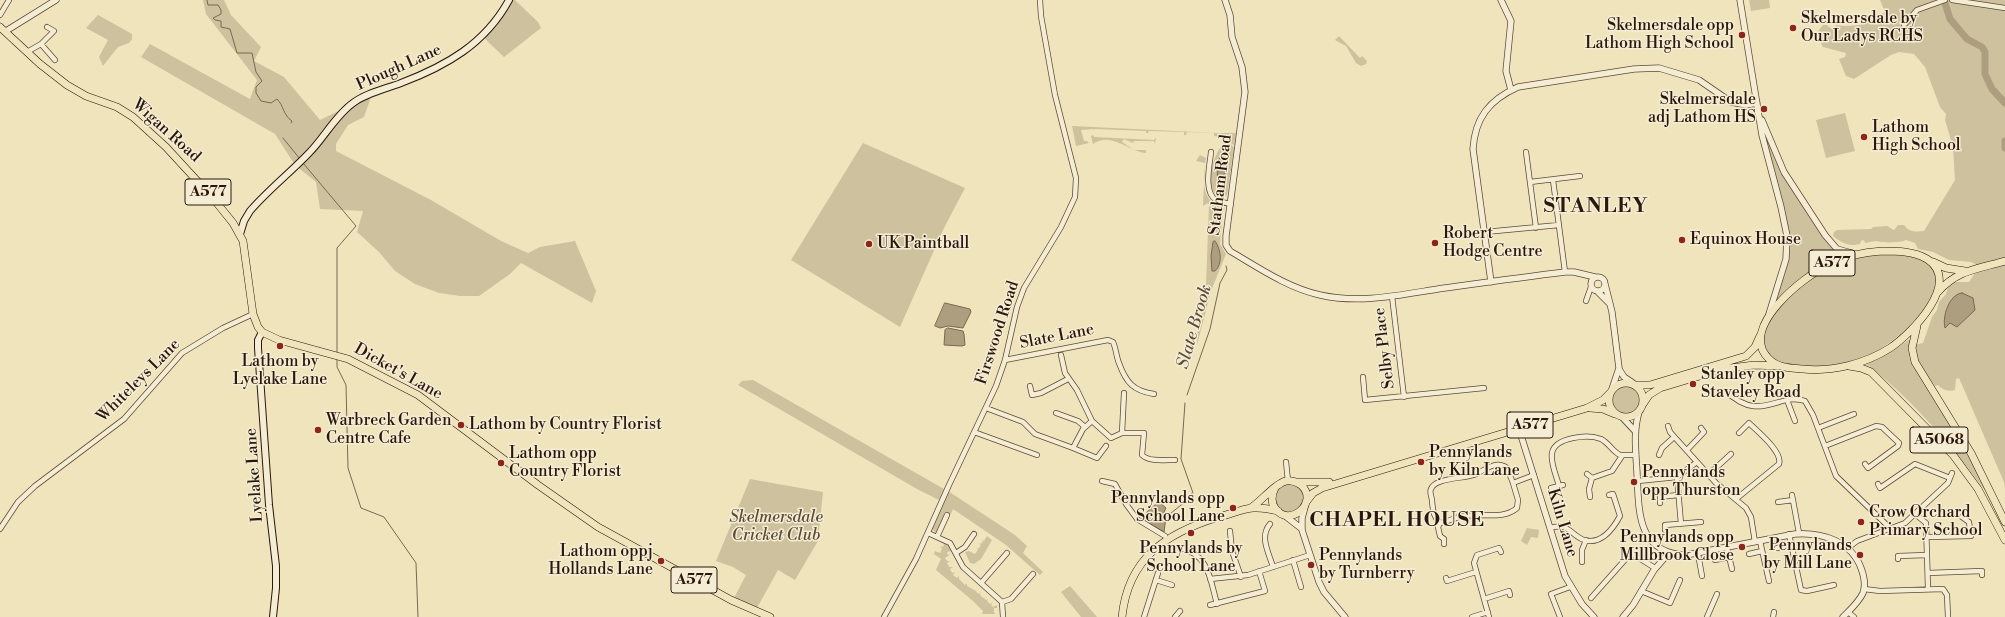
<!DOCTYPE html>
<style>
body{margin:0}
canvas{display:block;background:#f0e4bc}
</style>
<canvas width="2005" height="617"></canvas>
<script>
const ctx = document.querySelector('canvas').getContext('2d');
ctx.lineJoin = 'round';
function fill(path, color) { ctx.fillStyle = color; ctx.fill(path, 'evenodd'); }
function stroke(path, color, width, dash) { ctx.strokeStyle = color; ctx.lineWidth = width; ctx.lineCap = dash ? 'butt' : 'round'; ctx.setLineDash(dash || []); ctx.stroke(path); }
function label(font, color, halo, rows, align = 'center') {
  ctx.font = font + ' "Libre Bodoni",serif'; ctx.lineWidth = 3; ctx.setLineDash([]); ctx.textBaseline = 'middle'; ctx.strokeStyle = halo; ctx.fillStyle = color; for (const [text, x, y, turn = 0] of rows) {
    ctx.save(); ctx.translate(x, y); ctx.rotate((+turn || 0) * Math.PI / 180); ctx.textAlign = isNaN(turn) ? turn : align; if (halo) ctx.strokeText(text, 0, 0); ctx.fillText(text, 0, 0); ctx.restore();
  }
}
fill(new Path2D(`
 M 203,0 L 224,0 L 231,15 L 261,47 L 254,61 L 284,77 L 320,120 L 369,96 L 370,100 L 364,117 L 348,125 L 336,144 L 336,151 L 431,200 L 501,241 L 528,253 L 540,247 L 575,241 L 596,291 L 592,303 L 521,263 L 510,274 L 479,296 L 460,296 L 439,293 L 415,284 L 395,271 L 379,252 L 357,232 L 363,211 L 320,209 L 316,182 L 295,165 L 275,134 L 141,57 L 150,44 L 250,99 L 257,80 L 206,14 Z
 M 509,0 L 515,0 L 538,22 L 541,28 L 504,57 L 483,37 Z
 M 1749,0 L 1769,0 L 1770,8 L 1751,11 Z
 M 1880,0 L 2005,0 L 2005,489 L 2004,482 L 1959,378 L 1956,379 L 1955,390 C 1949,392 1942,390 1938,385 L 1935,386 L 1917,360 L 1914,345 L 1923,343 L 1932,317 L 1937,310 L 1939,302 L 1946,294 L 1949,284 L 1953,282 L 1969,282 L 1975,273 L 1981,271 L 1979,266 L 1971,262 L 1949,260 L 1933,252 L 1918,249 L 1915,243 L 1906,240 C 1902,243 1880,243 1876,241 L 1865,243 L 1864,240 L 1861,241 L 1860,244 C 1849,247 1842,243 1833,236 L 1834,232 L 1837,230 L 1871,229 L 1873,227 L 1887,226 L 1894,230 L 1898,225 L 1904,225 C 1909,232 1915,232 1924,231 L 1955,180 L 1953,147 L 1945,120 L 1946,114 L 1940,107 L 1925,67 L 1914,54 L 1899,52 L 1891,55 L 1854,79 L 1846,76 L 1839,59 L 1845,57 L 1846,53 L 1823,47 L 1816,34 L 1823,25 L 1827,25 L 1830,28 L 1834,28 L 1836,25 C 1846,27 1859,26 1869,22 C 1873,21 1879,15 1885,12 Z
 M 98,15 L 132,34 L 132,39 L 129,43 L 118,47 L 103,66 L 99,57 L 108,40 L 86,28 Z
 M 1339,36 L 1360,58 L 1362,56 L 1367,61 L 1366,64 L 1361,66 L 1356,63 L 1346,46 L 1335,40 Z
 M 1845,113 L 1855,151 L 1826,158 L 1816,120 Z
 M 1072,126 L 1217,133 L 1236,133 L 1234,145 L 1231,143 L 1223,142 L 1221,137 L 1214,136 L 1214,133 L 1187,132 L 1186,135 L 1184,135 L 1184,132 L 1149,131 L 1148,133 L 1146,133 L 1146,131 L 1094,129 L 1093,131 L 1093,129 L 1081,130 L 1084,141 L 1087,141 L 1089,143 L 1076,146 Z
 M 1093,135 L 1094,137 L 1154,140 L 1156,137 L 1155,144 L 1154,141 L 1134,141 L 1133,143 L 1124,139 L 1122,142 L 1134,150 L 1146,150 L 1146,153 C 1129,152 1111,131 1093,144 L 1091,136 Z
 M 1765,135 L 1790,186 L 1826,240 L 1833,248 L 1846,255 C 1815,268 1797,281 1774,304 L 1786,270 L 1789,234 Z
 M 863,143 L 965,188 L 944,228 L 900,327 L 791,260 Z
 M 1223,143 L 1231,144 L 1234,148 L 1227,195 L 1221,197 L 1215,194 C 1205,179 1214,156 1223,143 ZM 1228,152 L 1224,187 L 1220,192 L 1218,189 L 1217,164 Z
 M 1200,155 L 1206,158 C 1204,170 1201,192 1211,201 C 1215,205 1221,205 1225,209 L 1223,210 L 1220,244 L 1226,254 L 1211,291 L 1197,345 L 1198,317 L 1205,311 L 1209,205 L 1208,203 L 1203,206 L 1205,163 L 1196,161 Z
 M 1887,254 C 1898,255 1913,254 1923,260 C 1964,286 1897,341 1872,354 C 1850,364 1825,368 1801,366 C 1792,365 1779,365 1773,358 C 1740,325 1811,276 1837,264 C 1852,257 1871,255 1887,254 Z
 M 1910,339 L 1909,350 L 1914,365 L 1956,430 L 1988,494 C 1953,448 1915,402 1869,366 L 1864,364 L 1894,350 Z
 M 753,380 L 944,489 L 939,500 L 917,489 L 738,385 L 742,381 Z
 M1612 399a15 15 0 1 1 30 0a15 15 0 1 1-30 0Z
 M 750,479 L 823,492 L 818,541 L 795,580 L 778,570 L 757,608 L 734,598 L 746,575 L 733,567 L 716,561 Z
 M1274 498a15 15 0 1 1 30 0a15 15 0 1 1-30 0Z
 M 948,491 L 1015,535 L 1027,546 L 1023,553 L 1043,572 L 1040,575 L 1006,545 L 953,509 L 951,514 L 945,512 L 937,534 L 932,529 Z
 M 1527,528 L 1539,530 L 1538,538 L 1531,537 L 1527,545 L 1521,541 Z
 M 987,536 L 992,540 L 981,559 L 974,564 L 970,563 L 965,552 L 969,551 L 975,554 L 978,550 L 976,548 L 978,549 L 981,545 L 978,543 L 981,544 L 983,541 L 981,539 L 984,541 Z
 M 937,540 L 947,544 L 951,551 L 947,552 L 948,555 L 952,553 L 945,558 L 947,561 L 950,561 L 947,563 L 949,567 L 953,567 L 950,569 L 952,573 L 955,572 L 953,575 L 957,578 L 959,576 L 959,579 L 962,582 L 964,579 L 962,582 L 965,585 L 967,583 L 967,586 L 976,591 L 977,590 L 976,592 L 979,594 L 981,592 L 980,595 L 983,598 L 985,597 L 984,598 L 986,600 L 988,599 L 987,601 L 990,604 L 993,602 L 991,605 L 993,607 L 997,605 L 997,608 L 994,608 L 994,613 L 996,614 L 982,614 L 983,611 L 973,601 L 936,570 L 941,559 L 934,554 L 935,551 L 940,553 L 942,549 L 940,546 L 943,547 L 944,544 Z
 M 1070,586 L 1097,617 L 1081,617 L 1061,592 Z`), '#cec19e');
const water = new Path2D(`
 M 1224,151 L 1228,152 L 1228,155 L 1222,193 L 1218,189 L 1217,164 Z
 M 1215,241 C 1221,250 1223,263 1215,271 L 1212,271 L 1211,256 L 1213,242 Z
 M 1962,293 L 1973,298 L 1975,310 L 1957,327 L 1950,323 L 1945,328 C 1942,317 1949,294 1962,293 Z
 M 945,303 L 970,309 L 971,312 L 963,328 L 948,326 L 940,328 L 935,326 Z
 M 948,328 L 963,331 L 964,334 L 965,345 L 962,346 L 944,345 L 945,330 Z
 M 1159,502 L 1166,508 L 1164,512 L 1166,517 L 1164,532 L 1144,520 L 1147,512 Z`);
fill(water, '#ad9e80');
stroke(water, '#796852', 1);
stroke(new Path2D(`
 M 207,0 L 208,5 L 218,5 L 221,10 L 221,14 L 213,18 L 215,20 L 221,21 L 221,27 L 230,29 L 237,53 L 252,53 L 256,72 L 262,81 L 256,87 L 256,93 L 261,101 L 271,103 L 277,99 C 284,106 283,115 292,121 L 291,123
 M 283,138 L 300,159
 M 303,163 L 356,226 L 337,248 L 337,352
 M 337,359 L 337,367 L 346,385 L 348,468 L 361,508 L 384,517 L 416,563 L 418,617
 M 1187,395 L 1210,329 L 1220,283 L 1227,270 L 1226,266
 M 1185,403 L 1181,459 L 1193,493
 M 1166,517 L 1185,502 L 1188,497 L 1192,496 L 1192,493`), '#796852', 1);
stroke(new Path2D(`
 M 1944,0 L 1950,19 L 1967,39 L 1982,47 L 1985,52 L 1985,74 L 1992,89 L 2005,103
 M 2005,141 L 2005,148`), '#ad9e80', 7);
const minor = new Path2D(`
 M 1952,0 L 2005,8
 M 0,15 L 9,0
 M 1904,25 L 1917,10 L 1945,0
 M 41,44 L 55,60
 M 27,52 L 41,44 L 54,31 L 47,27
 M 1211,152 C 1210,164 1203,192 1216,200 C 1220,202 1226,203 1231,204
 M 1526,152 L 1536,228
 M 1553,180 L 1565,272
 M 1530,182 L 1580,176
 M 1485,232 L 1559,225
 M 1392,296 L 1404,397
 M 1586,301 L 1591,287
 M 1061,355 L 1065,373 L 1077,390 L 1092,421 L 1111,438 L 1122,433
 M 1005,360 L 1108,340 L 1113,342 C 1116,348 1116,356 1119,363 C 1126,383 1134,391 1154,394
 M 1363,377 L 1365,400 L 1484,388
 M 1030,386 L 1032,395 L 1041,393 L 1068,379
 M 1730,395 C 1737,400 1744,405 1753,406 C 1770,409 1788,394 1805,401 L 1813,415 L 1836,476 L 1891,529
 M 1787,400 L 1795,421
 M 986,408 L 1023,422 L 1035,434 L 1073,448 L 1083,429 L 1092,421
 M 1056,413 L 1078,421 L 1085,427
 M 1668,426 L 1670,432 L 1716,483 L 1746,508 L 1751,517 L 1755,542
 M 1818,428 L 1854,414
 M 974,432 L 1037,455
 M 1122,433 L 1144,433 L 1142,455 C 1149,462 1165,460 1175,460
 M 1122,433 L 1124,393
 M 1825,446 L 1876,426 L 1882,427 L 1899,443 L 1898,446 L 1868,468 L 1865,464
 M 1073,448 L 1097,458 L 1106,446
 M 1687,450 L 1704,432 L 1701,428
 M 1659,455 L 1662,448 L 1674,437
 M 1286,462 L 1288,481
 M 1587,474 L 1592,478 L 1589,489 L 1590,497
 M 1708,475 L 1731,454
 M 1677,477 L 1681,524
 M 1592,478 L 1612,471 L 1622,456
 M 1102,481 L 1115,484 L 1126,504 L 1137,519 L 1165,536
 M 1638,481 L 1677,477 L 1697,462
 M 1513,483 L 1518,500 L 1517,508 C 1504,520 1481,513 1464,516 C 1455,517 1448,522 1440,523 C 1433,516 1433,510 1432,501 C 1432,497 1429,492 1431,489 C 1435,477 1466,479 1476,474 C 1487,469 1496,460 1507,468 L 1513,483 L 1534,475
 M 1878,484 L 1880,488 L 1915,464 L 1950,478
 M 1559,486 C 1557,477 1550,463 1552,453 C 1555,437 1588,434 1601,439 C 1609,443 1612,451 1620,455 L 1636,455
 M 1551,488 L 1563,485
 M 1792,495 L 1799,533
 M 1736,499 L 1779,464 C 1783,452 1758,432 1749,423 L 1739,433
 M 1778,502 L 1793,500
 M 1660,503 L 1660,497 L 1678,495
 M 1915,514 L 1926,523 L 1928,589
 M 1440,523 L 1438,527 L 1440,536 L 1444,539 L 1444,544
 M 1270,524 C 1259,537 1269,553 1273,567
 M 1550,528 C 1569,522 1570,535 1584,540 C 1601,545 1613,529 1620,516 L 1613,494 L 1609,495
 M 0,529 L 18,502 L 35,486 L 124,419 L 182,353 L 223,328 L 253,314
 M 1665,530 L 1665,525 L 1701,522
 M 1230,531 L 1232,551 L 1241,577
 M 928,533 L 950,543 L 963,567 L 1002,602
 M 1789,534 L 1801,590 L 1807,591 L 1834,585
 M 937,537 L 947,515
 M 1927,537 L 1971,536 L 1969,522 L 1962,517
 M 1760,541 L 1769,581
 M 1180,548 C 1209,554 1210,579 1217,604
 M 1727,548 L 1732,569
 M 1777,548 L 1791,544
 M 1848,548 L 1857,541 L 1905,523 L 1948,483 L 1952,473
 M 956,553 L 965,547 L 974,534
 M 1698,554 L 1702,576
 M 1749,554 L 1762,551
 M 1898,559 L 1898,556 L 1927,555
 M 1293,560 L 1301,587
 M 1715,560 L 1729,557
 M 1582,562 L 1582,550 L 1586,540
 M 1928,573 L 1982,571 L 1982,575
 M 1446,578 L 1447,581 L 1476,572
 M 1210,579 L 1248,575 L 1310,555
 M 1156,580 L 1172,585
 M 981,583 L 1007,553
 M 1864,589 L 1880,591 L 1943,589 L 1947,595 L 1948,617
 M 1641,591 L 1670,603 L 1680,580
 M 1591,598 L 1631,553 L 1655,568
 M 1484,599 L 1509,591 L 1510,595
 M 1002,602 L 1011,599 L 1033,574
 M 1002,602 L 1003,617
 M 1210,605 L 1265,591 L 1259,571
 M 1848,612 L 1854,617
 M 884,617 L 916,559 L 949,485 L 996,386 L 1005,360 L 1017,307 L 1024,288 L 1061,227 L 1075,197 L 1076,178 L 1055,95 L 1041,16 L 1040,0
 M 1144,617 L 1158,573
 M 1175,617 L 1180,611
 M 1472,617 L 1488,612
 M 1489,617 L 1474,563 L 1477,555 L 1499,548 L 1501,552
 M 1560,617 L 1551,594 L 1570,587
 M 1707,617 L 1717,594
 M 1773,617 L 1774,612`);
const tertiary = new Path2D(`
 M 1225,0 L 1230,15 L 1232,37 L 1242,67 L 1245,92 L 1226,236 L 1226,245 L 1230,251 C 1259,268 1288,288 1320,295 C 1359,304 1400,295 1438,289 C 1481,283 1523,277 1565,272 L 1574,272 L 1595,277
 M 1501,0 L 1511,21 L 1506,71 L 1511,90
 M 1740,0 L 1762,135 L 1781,207 L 1787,236 L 1786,259 L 1769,314
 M 6,31 L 56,0
 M 1762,120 L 1784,172 L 1825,235 L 1837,249 L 1855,254
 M1591 284a7 7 0 1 1 14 0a7 7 0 1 1-14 0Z
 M 1491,282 L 1473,149 C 1475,118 1489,100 1518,87 L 1634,69 L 1659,68 L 1699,80 L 1731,102 L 1746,105 L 1757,103
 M 1605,284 L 1612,312 L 1619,368 L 1612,389
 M 1598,292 L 1610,304
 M 1619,369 L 1624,377 L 1633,383
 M 1639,412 C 1633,432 1636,453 1637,473 C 1639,510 1636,553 1686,555 L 1795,534 C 1822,532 1851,541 1861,568 C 1864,576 1866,585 1863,593 C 1859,602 1850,610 1843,617
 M 1622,417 L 1635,431
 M 1519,429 L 1565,576 L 1582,604 L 1594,617
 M 1305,507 L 1302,518 L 1302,530 L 1319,582 L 1324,592 L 1345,617
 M 1284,515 L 1302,529
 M 1623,617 L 1633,605 L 1654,570 L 1669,553`);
const secondary = new Path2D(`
 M 240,234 L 244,221 L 250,211 C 268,190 290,173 309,153 C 324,138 335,116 353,103 C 366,93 385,89 401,83 C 446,66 485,44 509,0
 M 262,332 L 258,340 L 258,348 L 269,505 L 276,566 L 276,588 L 273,617`);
const primary = new Path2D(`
 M 0,27 L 40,64 L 67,85 L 86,96 L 117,107 L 133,117 L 166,147 L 212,197 L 233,223 L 243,241 L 253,314 L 258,327 L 262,332 L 279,340 L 348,359 L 418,395 L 538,485 L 598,527 L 731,600 L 770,617
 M 1882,251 C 1896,251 1914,251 1927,259 C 1963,282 1911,334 1890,348 C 1865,364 1832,372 1803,369 C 1791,368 1778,368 1769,359 C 1737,328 1805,275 1830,264 C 1846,256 1864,252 1882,251 Z
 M 1933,262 L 1946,268 L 1965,271
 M 1938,292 C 1957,270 1978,269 2005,261
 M 1917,326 L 1912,348 L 1915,362 L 1971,453 L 2005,522
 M 1849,366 L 1861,368 L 1871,372 L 1953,455 L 1978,489 L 2005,540
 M1609 400a17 17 0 1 1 34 0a17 17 0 1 1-34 0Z
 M 1636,385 L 1650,385 L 1746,356 L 1755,347 L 1760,336
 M 1643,404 L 1649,395 L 1660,388 L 1723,369 L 1754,365 L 1778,366
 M 1590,408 L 1603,409 L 1615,414
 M 1296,482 L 1329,482
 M 1306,502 L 1313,493 L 1322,488 L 1587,408 L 1603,400 L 1611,392
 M 1252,507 C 1261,501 1276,483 1286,481 C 1292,480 1297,482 1301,485 C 1320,502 1289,529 1275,508 C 1270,501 1272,494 1275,488
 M 1122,617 C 1128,558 1166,533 1219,517 C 1244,510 1251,504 1278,511`);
stroke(minor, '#5c4a39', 6);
stroke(tertiary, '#5c4a39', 7);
stroke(secondary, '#2a170d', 8);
stroke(primary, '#2a170d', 8);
stroke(minor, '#f5edd3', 4.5);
stroke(tertiary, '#f5edd3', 5.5);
stroke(secondary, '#f5edd3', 6);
stroke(primary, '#f0e4bc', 7);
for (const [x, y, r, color] of [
 [1793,28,4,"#8f2418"],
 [1742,35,4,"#8f2418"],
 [1764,109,4,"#8f2418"],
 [1864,137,4,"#8f2418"],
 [1682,240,4,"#8f2418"],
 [1435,243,4,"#8f2418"],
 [869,244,4,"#8f2418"],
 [280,346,4,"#8f2418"],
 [1693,384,4,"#8f2418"],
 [461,425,4,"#8f2418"],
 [318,430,4,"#8f2418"],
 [1421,462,4,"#8f2418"],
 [501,463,4,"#8f2418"],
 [1634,482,4,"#8f2418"],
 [1233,508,4,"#8f2418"],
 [1861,522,4,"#8f2418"],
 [1191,533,4,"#8f2418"],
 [1742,547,4,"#8f2418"],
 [1860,555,4,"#8f2418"],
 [661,561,4,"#8f2418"],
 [1311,565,4,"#8f2418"]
]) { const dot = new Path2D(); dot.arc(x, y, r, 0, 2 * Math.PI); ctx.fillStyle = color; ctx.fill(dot); stroke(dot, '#f5edd3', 1.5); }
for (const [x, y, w] of [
 [208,192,46],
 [1832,263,46],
 [1530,425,46],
 [1939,440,58],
 [694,580,46]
]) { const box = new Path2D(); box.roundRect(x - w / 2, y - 13, w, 26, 3); ctx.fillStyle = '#f5edd3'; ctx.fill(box); stroke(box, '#2a170d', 1); }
label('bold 15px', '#2a170d', null, [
 ["A577",208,192],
 ["A577",1832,263],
 ["A577",1530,425],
 ["A5068",1939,440],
 ["A577",694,580]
]);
label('16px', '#2a170d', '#f5edd3', [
 ["Skelmersdale by",1801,19],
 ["Our Ladys RCHS",1801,37],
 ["Skelmersdale opp",1734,26,"right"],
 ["Lathom High School",1734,44,"right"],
 ["Skelmersdale",1756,100,"right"],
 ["adj Lathom HS",1756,118,"right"],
 ["Lathom",1872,128],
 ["High School",1872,146],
 ["Robert",1443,234],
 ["Hodge Centre",1443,252],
 ["Equinox House",1690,240],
 ["UK Paintball",877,244],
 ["Lathom by",280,362,"center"],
 ["Lyelake Lane",280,380,"center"],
 ["Stanley opp",1701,375],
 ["Staveley Road",1701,393],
 ["Warbreck Garden",326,421],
 ["Centre Cafe",326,439],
 ["Lathom by Country Florist",469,425],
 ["Pennylands",1429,453],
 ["by Kiln Lane",1429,471],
 ["Lathom opp",509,454],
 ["Country Florist",509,472],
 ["Pennylands",1642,473],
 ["opp Thurston",1642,491],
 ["Pennylands opp",1225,499,"right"],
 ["School Lane",1225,517,"right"],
 ["Crow Orchard",1869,513],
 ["Primary School",1869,531],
 ["Pennylands opp",1734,538,"right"],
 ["Millbrook Close",1734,556,"right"],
 ["Pennylands",1852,546,"right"],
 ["by Mill Lane",1852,564,"right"],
 ["Pennylands by",1191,549,"center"],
 ["School Lane",1191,567,"center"],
 ["Lathom oppj",653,552,"right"],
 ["Hollands Lane",653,570,"right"],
 ["Pennylands",1319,556],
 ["by Turnberry",1319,574]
], 'left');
label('16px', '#2a170d', '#f5edd3', [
 ["Plough Lane",399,68,-24],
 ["Wigan Road",166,131,42],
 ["Statham Road",1221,185,-83],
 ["Firswood Road",998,333,-72],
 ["Slate Lane",1057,337,-11],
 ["Selby Place",1385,348,-97],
 ["Dicket's Lane",398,372,29],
 ["Whiteleys Lane",139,381,-45],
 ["Lyelake Lane",255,475,-94],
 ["Kiln Lane",1562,523,73]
]);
label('italic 16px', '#5b4a38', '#f5edd3', [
 ["Skelmersdale",776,518],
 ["Cricket Club",776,536]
]);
label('italic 17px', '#5e4d3b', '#f5edd3', [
 ["Slate Brook",1195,327,-74]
]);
ctx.letterSpacing = '1px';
label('bold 20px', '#2a170d', '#f5edd3', [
 ["STANLEY",1596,207],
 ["CHAPEL HOUSE",1397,521]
]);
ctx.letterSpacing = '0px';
</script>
